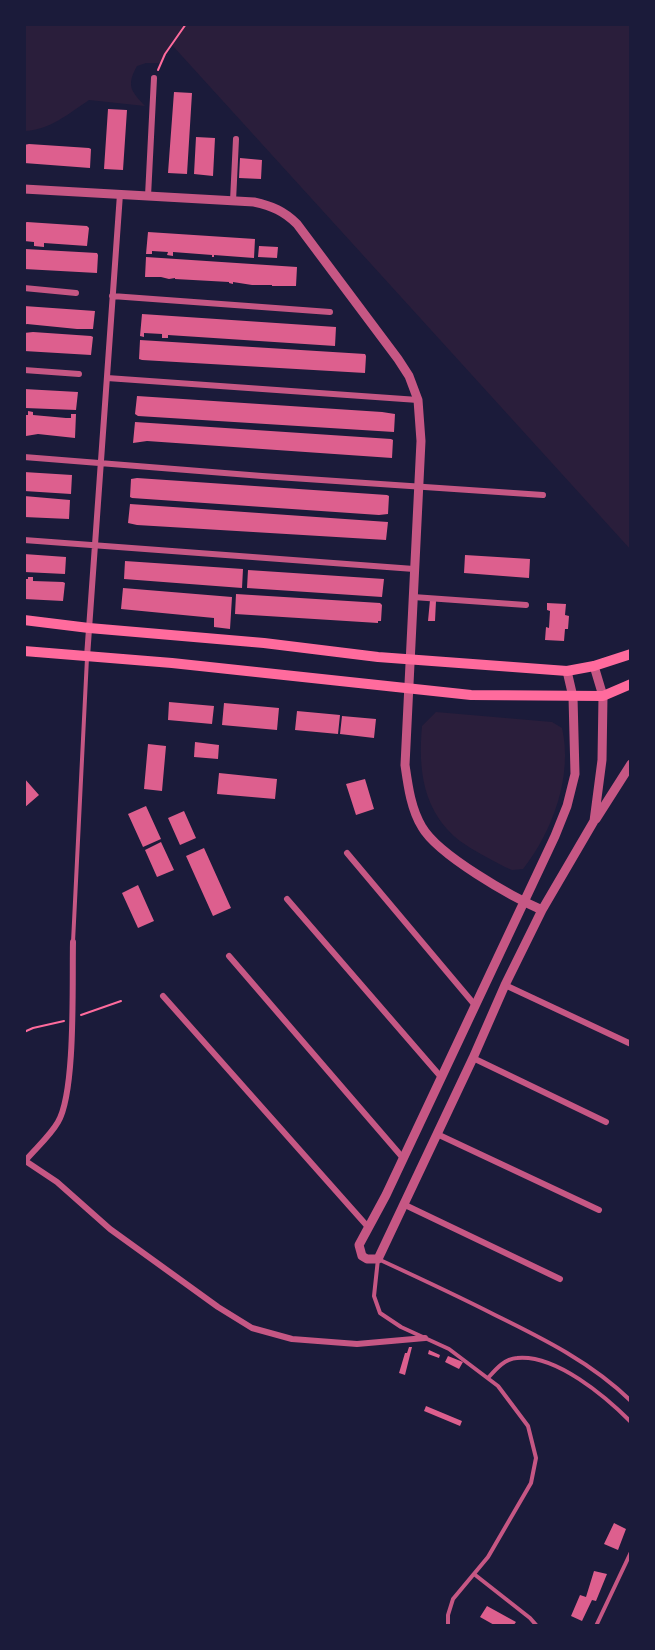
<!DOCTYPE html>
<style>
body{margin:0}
#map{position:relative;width:655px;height:1650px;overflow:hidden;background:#1b1b3a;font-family:"Roboto Serif",serif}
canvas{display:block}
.frame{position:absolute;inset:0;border:26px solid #1b1b3a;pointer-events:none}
</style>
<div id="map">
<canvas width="655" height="1650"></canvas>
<div class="frame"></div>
</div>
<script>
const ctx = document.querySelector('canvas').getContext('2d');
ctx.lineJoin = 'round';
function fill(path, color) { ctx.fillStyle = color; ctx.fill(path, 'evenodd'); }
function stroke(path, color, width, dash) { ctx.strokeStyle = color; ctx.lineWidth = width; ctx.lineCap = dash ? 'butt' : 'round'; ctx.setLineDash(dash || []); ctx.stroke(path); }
fill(new Path2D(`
 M 24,24 L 631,24 L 631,550 L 172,45 L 161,63 L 146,63 L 137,66 C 126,86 131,91 145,106 L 89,100 C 68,114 50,130 24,131 Z
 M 436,712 L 552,722 L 562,728 C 573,775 553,831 523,869 L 512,870 L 505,867 C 490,859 474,851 460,841 C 423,812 418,770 422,726 Z`), '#2a1e3b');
fill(new Path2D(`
 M 174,92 L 192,93 L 187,174 L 168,173 Z
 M 108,109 L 127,110 L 123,170 L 104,169 Z
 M 196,137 L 215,138 L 213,176 L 194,174 Z
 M 29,144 L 89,148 L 91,149 L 90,168 L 24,163 L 24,145 Z
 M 240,158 L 262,160 L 261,179 L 239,178 Z
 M 27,222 L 87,226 L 89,228 L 87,246 L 44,243 L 44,247 L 34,246 L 34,242 L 24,241 L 24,223 Z
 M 148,232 L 255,239 L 254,258 L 214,255 L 214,257 L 212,257 L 212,255 L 173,252 L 173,256 L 167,255 L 168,252 L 152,251 L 152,254 L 146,254 Z
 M 259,246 L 278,247 L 277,258 L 258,257 Z
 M 25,249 L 97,253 L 98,255 L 97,273 L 24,269 Z
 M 146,257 L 297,267 L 296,286 L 272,286 L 272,285 L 252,285 L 233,282 L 233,284 L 229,283 L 229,282 L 175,279 L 175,278 L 169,279 L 161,277 L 145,277 Z
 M 24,306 L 95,311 L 93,329 L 77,329 L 27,324 L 24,325 Z
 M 142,314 L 336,327 L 335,346 L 168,335 L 168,338 L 162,338 L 162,334 L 144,333 L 144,337 L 140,336 Z
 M 33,332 L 91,336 L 93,337 L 91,355 L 24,351 L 24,333 Z
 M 140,340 L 365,354 L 366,356 L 365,373 L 142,360 L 139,359 Z
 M 24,389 L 78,392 L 76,410 L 25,408 Z
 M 137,396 L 382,412 L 395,414 L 394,432 L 138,416 L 135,414 Z
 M 28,411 L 33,412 L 33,415 L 66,418 L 71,418 L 71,414 L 76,414 L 75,438 L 38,434 L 26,436 L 24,434 L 24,415 L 28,415 Z
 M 135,422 L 391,439 L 393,440 L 392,458 L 147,441 L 133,443 Z
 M 24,472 L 72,475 L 71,494 L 24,491 Z
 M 137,478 L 387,495 L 389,496 L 388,514 L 379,515 L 132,498 L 130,497 L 131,479 Z
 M 24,496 L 70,500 L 69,519 L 24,517 Z
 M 130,504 L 388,522 L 386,540 L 137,525 L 128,523 Z
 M 24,554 L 66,557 L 65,574 L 24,572 Z
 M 465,555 L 530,559 L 529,578 L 464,573 Z
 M 125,561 L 243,569 L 242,588 L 124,579 Z
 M 248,570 L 384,579 L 382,597 L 247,588 Z
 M 28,577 L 33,577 L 33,581 L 63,582 L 65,583 L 63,601 L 24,599 L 24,579 L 28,579 Z
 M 123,588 L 232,597 L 230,629 L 214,627 L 214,618 L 121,609 Z
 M 236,594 L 380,603 L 382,605 L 381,621 L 378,621 L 378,623 L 235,614 Z
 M 430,600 L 436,601 L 435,621 L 428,621 Z
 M 547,603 L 566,604 L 565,615 L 569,616 L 568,629 L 565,629 L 564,641 L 545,640 L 546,627 L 549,628 L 550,611 L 547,610 Z
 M 169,702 L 214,706 L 212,724 L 168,720 Z
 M 224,703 L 279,708 L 277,730 L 222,725 Z
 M 297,711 L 340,715 L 338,734 L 295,730 Z
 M 342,716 L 376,719 L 374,738 L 340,734 Z
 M 195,742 L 219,745 L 218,759 L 194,757 Z
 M 148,744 L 166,746 L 162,791 L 144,789 Z
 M 219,773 L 277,779 L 275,799 L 217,794 Z
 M 24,778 L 39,795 L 24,808 Z
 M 365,779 L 374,809 L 356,815 L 346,784 Z
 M 146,806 L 161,839 L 143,847 L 128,814 Z
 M 184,811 L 196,838 L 180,845 L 168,818 Z
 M 161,842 L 174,870 L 157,877 L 145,850 Z
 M 204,848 L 231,908 L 213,916 L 186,856 Z
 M 138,885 L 154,921 L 138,928 L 122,893 Z
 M 409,1347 L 412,1347 L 405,1375 L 399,1373 L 405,1353 L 407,1353 Z
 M 429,1350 L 440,1355 L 439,1358 L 428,1354 Z
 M 448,1356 L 463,1362 L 459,1369 L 445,1362 Z
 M 426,1406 L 462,1421 L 460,1426 L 424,1411 Z
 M 614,1523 L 626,1529 L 618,1550 L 604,1544 Z
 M 594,1571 L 607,1574 L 596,1601 L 592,1600 L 582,1621 L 571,1616 L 580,1595 L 586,1597 Z
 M 487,1606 L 516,1622 L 513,1626 L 496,1626 L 480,1617 Z`), '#dd5f8e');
stroke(new Path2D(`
 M 158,70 L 165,54 L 186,24
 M 81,1015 L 121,1001
 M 24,1032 L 33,1028 L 64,1021`), '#ff6b9d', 2);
stroke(new Path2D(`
 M 73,942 L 87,658
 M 488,1378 C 496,1369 504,1359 517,1358 C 556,1354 606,1397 631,1422
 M 474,1574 L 530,1618 L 537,1626
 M 448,1626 L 448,1615 L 453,1599 L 488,1557 L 531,1483 L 536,1458 L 528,1426 L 498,1386 L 449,1349 L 401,1327 L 380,1313 L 374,1296 L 378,1259 C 417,1277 456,1295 495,1315 C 544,1339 592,1363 631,1401
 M 596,1626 L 631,1552`), '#c65784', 4);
stroke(new Path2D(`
 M 148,196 L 154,78
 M 233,201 L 236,139
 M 24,288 L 76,293
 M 112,296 L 330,312
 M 24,370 L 79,374
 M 107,378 L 418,400
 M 24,457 L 262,476 L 543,495
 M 24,540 L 414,569
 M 413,597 L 526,605
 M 87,657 L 120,194
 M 347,853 L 474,1004
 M 287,899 L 441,1077
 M 229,956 L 403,1158
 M 505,985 L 631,1044
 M 163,996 L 368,1227
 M 473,1058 L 606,1122
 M 437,1134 L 599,1210
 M 24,1160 L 57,1182 L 110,1229 L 218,1307 L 252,1328 L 292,1339 L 357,1344 L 425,1338
 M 25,1161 C 36,1148 50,1136 58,1122 C 76,1092 72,981 73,942
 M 403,1204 L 560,1279`), '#c65784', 6);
stroke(new Path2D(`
 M 24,189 L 254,202 C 272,206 284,211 297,224 L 398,359 L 409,376 L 418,400 L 421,441 L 405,765 C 408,786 411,809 422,827 C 438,855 512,897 542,910
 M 567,671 L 573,697 L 575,774 L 567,806 L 555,836 L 386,1195 L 359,1245 L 362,1256 L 367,1259 L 378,1259 L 473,1058 L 505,985 L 542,910 L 594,821 L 602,760 L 603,696 L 594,666
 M 596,819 L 631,764`), '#c65784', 9);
stroke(new Path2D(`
 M 24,620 L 89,628 L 264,643 L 378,657 L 567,671 L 594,666 L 631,654
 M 24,651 L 172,663 L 471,695 L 603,696 L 631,684`), '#ff6b9d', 10);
</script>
